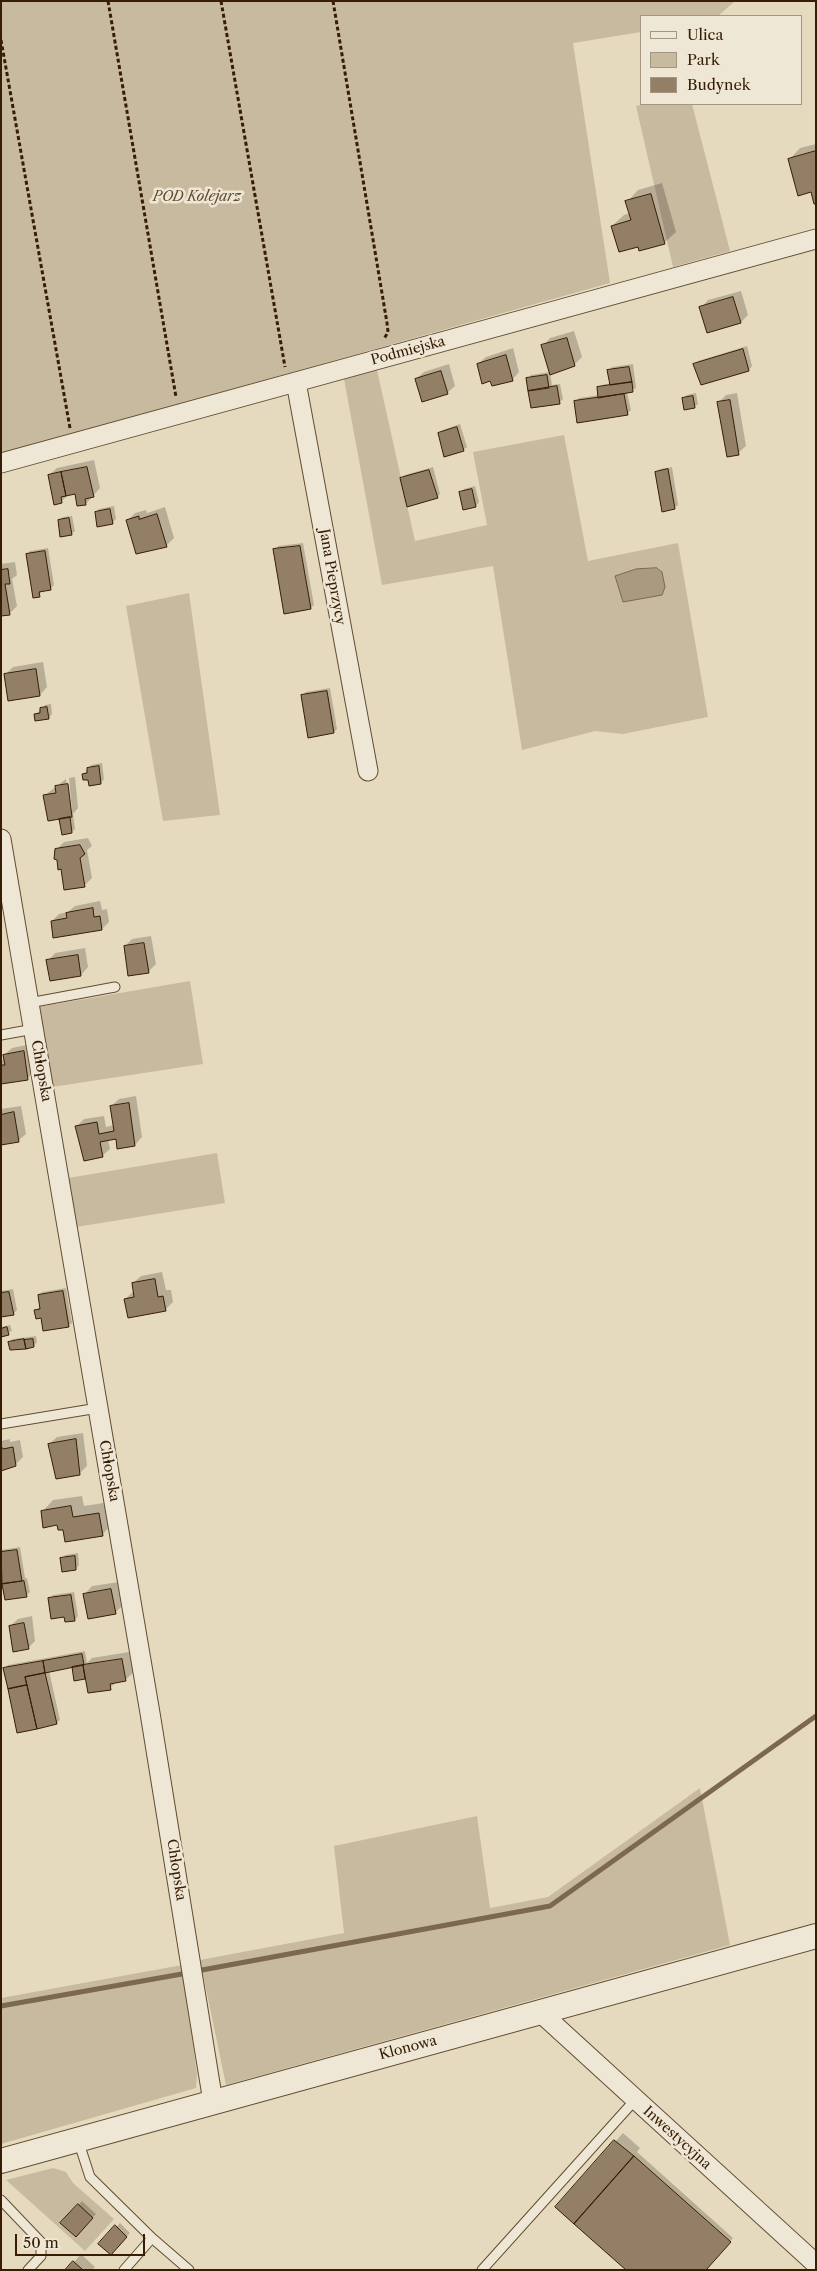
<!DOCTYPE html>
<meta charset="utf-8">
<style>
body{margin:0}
#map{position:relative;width:817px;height:2271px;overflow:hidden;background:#e6dabe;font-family:"Libre Caslon Text",serif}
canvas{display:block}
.frame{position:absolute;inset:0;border:2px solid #361d04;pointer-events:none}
.legend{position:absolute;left:640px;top:15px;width:162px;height:90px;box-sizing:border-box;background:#efe7d5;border:1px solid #a59681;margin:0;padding:6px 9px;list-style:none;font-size:15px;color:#361d04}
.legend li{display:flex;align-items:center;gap:10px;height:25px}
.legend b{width:25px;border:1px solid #a59681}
.scale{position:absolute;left:15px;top:2234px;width:130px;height:22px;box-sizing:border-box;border:2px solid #361d04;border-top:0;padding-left:6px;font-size:15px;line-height:18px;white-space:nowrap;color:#361d04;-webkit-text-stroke:4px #efe7d5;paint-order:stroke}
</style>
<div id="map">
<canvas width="817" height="2271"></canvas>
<div class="frame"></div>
<ul class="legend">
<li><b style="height:6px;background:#efe7d5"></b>Ulica</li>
<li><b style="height:14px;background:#c8ba9e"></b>Park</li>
<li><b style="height:14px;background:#927f65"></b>Budynek</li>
</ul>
<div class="scale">50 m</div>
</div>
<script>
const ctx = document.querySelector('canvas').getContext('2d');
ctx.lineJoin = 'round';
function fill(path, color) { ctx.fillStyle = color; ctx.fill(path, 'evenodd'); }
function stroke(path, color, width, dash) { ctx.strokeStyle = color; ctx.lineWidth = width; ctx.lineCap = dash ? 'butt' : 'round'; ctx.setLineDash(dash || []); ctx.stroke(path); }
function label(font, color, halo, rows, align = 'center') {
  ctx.font = font + ' "Libre Caslon Text",serif'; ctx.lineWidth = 5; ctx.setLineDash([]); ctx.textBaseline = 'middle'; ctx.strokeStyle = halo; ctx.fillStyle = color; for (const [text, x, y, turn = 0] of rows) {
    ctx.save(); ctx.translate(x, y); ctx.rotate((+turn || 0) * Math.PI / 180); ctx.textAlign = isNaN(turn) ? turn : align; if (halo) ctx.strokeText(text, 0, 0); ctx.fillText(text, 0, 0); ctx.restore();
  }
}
fill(new Path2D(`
 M 1,1 L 735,1 L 718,16 L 641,16 L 641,32 L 573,43 L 610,283 L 1,454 Z
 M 647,104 L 692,104 L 730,251 L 673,267 L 636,106 Z
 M 377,370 L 415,541 L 487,525 L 473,452 L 564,435 L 588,561 L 678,543 L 708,717 L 623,734 L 595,731 L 522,750 L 493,566 L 382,585 L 344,379 ZM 657,568 L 661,570 L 615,576 L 639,569 Z
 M 189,593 L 220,815 L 163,821 L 126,606 Z
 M 190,981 L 203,1064 L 52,1087 L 38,1007 Z
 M 217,1153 L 225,1203 L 76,1227 L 68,1178 Z
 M 700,1788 L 730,1945 L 226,2085 L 200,1960 L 344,1933 L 334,1846 L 477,1816 L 490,1908 L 548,1897 Z
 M 182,1965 L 197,2074 L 196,2088 L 1,2144 L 1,1998 Z
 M 53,2168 L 66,2172 L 73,2183 L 114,2219 L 85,2251 L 6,2180 Z`), '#c8ba9e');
const water = new Path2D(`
 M 657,568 L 662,572 L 665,587 L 662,595 L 623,602 L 615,576 L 636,569 Z`);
fill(water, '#aa9a7f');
stroke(water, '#7c684e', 1);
fill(new Path2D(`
 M 816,144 L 816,203 L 812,191 L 789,160 L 800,148 Z
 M 662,183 L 676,232 L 664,243 L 639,245 L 612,226 L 624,215 L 630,213 L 627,202 L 638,190 Z
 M 741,291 L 748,315 L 741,322 L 701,308 L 708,300 Z
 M 574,331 L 582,357 L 574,365 L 550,373 L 552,385 L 560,384 L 563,399 L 559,403 L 528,379 L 531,375 L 550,372 L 543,346 L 550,338 Z
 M 747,346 L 752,366 L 749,370 L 702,384 L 695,364 L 698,361 Z
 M 513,348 L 519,372 L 512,380 L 478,364 L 486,357 Z
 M 449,364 L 455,386 L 447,393 L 416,379 L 424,372 Z
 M 633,364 L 636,388 L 627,392 L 631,410 L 627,414 L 575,402 L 579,398 L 599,395 L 598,388 L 602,385 L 611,383 L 609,371 L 612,367 Z
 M 696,393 L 698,404 L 694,407 L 684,398 L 687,395 Z
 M 737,393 L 746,446 L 738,453 L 719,402 L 726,395 Z
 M 460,424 L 467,447 L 463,450 L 439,433 L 443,430 Z
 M 94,460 L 100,488 L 86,504 L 78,505 L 76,493 L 68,495 L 61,502 L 49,475 L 57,468 Z
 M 433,467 L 440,494 L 437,497 L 401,479 L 405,475 Z
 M 672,467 L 678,505 L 674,508 L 656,472 L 660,469 Z
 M 475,486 L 479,502 L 476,506 L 461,493 L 464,489 Z
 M 114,506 L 116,519 L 112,523 L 96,512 L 99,509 Z
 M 165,507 L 174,538 L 166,546 L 128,520 L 135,513 L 146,510 L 147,513 Z
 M 72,516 L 75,531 L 71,534 L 59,520 L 63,517 Z
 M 303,543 L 314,605 L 310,608 L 275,550 L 278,546 Z
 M 48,548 L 54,585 L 50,589 L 42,590 L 39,596 L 27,554 L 30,551 Z
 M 15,562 L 17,575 L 12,579 L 17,606 L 9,614 L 1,615 L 1,564 Z
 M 43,662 L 47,687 L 40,695 L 9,700 L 5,675 L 13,667 Z
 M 330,688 L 337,729 L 334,732 L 302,696 L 306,692 Z
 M 51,704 L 52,714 L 49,718 L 35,715 L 45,705 Z
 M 102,763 L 104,779 L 101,783 L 84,774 L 91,765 Z
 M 75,777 L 78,808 L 73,814 L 75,829 L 72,832 L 45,795 L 66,779 L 70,811 L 72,811 L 69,778 Z
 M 88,838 L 92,846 L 87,850 L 92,878 L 84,886 L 62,868 L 56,850 L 64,842 Z
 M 100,901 L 102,910 L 107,909 L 109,922 L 102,929 L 52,921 L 59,914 L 68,912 L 75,906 Z
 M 151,936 L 156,964 L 148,972 L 125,946 L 132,939 Z
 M 85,948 L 88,967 L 81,975 L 48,961 L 55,953 Z
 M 31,1044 L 35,1071 L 27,1079 L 1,1083 L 1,1060 L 5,1059 L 4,1055 L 12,1048 Z
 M 136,1096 L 142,1137 L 135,1145 L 117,1138 L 108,1139 L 110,1149 L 102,1156 L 77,1126 L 84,1119 L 104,1116 L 106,1127 L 114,1125 L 111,1106 L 119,1099 Z
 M 21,1106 L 26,1134 L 18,1141 L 1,1144 L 1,1109 Z
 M 162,1272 L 166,1290 L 171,1290 L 173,1302 L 165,1310 L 125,1299 L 134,1291 L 133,1283 L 141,1276 Z
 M 66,1288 L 72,1323 L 68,1326 L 42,1316 L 36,1310 L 41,1306 L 39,1295 L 42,1292 Z
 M 13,1289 L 17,1310 L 13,1314 L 1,1316 L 1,1291 Z
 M 10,1325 L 12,1331 L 1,1335 L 1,1327 Z
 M 36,1336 L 37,1342 L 34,1346 L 9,1342 L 13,1339 Z
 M 83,1433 L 87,1466 L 79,1474 L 49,1444 L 57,1437 Z
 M 10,1439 L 10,1442 L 20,1440 L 23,1457 L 15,1465 L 1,1470 L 1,1441 Z
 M 82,1496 L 84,1506 L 110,1502 L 113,1523 L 102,1535 L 64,1528 L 42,1512 L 53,1500 Z
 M 20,1547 L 25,1578 L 27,1578 L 30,1592 L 26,1595 L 6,1599 L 1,1572 L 1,1550 Z
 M 78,1553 L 79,1565 L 76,1569 L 62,1559 L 65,1555 Z
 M 119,1582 L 123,1605 L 115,1613 L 85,1594 L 92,1586 Z
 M 74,1592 L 78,1616 L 75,1620 L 65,1616 L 49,1599 L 53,1595 Z
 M 32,1616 L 35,1641 L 28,1648 L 10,1626 L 18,1619 Z
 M 85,1651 L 87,1663 L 92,1658 L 129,1652 L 133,1673 L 125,1680 L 117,1681 L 110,1688 L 86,1677 L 85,1678 L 73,1666 L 49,1671 L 60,1720 L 56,1723 L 18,1732 L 5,1669 L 8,1665 Z
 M 623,2133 L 640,2148 L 637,2152 L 733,2238 L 705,2270 L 557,2207 Z
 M 82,2201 L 96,2214 L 76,2235 L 62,2223 Z
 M 120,2223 L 130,2233 L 111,2253 L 100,2244 Z
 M 81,2254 L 95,2267 L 92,2270 L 67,2270 Z`), '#0003');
stroke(new Path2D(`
 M 202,1970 L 550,1906 L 816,1716
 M 1,2006 L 182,1974`), '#7c684e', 5);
const building = new Path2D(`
 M 816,151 L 816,204 L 814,204 L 811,192 L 798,196 L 788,159 Z
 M 651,194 L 665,244 L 639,251 L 638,247 L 619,252 L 611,226 L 631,220 L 625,201 Z
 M 733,297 L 741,323 L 707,333 L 699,307 Z
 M 567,338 L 575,366 L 550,375 L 541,345 Z
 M 743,349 L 749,371 L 701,385 L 693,364 Z
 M 506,355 L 513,381 L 492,386 L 490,381 L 482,384 L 477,364 Z
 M 629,367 L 632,382 L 610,385 L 607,370 Z
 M 441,371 L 448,394 L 422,402 L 415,379 Z
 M 547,375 L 549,388 L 528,391 L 526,378 Z
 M 632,382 L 633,392 L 598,398 L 597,387 Z
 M 557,386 L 560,404 L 531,408 L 528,391 Z
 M 624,394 L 628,415 L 577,423 L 574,401 Z
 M 693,396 L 695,408 L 684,410 L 682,398 Z
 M 730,400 L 739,455 L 727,457 L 717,402 Z
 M 457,427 L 464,451 L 444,457 L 438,433 Z
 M 87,467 L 94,497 L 85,499 L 86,505 L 77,506 L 75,494 L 66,496 L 61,472 Z
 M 668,469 L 675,509 L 662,512 L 655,472 Z
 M 429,470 L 438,498 L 407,507 L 400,478 Z
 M 61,472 L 66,496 L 61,497 L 62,503 L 54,505 L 48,475 Z
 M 472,489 L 476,507 L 463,510 L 459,492 Z
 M 110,509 L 113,524 L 97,527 L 95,512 Z
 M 157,514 L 167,547 L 136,554 L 126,520 L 139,516 L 139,519 Z
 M 69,518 L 72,535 L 60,537 L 58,520 Z
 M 300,546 L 311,609 L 284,614 L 273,549 Z
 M 45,551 L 51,590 L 39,592 L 40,597 L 33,598 L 26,554 Z
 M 8,569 L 10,584 L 5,584 L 10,615 L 1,616 L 1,570 Z
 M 36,669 L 40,696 L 8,701 L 4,674 Z
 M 327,691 L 334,733 L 308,738 L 301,695 Z
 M 47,707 L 49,719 L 35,721 L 34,714 L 40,713 L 40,708 Z
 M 99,766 L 101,784 L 89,786 L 88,780 L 83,780 L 82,774 L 87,773 L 87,768 Z
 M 68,784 L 72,817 L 48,821 L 43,795 L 56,793 L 55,786 Z
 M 70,817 L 72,833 L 62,835 L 59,819 Z
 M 80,845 L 85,854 L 80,858 L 85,887 L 64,890 L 61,869 L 58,870 L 57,860 L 54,859 L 55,849 Z
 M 93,908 L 94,917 L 100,916 L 102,930 L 53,938 L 51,921 L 67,918 L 66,913 Z
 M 144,943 L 149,973 L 128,976 L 124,946 Z
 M 78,955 L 81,976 L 50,981 L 46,960 Z
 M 24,1051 L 28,1080 L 1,1084 L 1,1065 L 5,1065 L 3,1055 Z
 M 129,1103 L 135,1146 L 117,1149 L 116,1139 L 100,1142 L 103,1157 L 84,1161 L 75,1126 L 97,1122 L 99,1134 L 114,1131 L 110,1106 Z
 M 14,1112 L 19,1142 L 1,1145 L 1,1115 Z
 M 155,1279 L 158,1297 L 163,1296 L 166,1311 L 128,1318 L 124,1299 L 134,1297 L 132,1283 Z
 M 63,1291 L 69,1327 L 43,1331 L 41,1318 L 36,1319 L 34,1310 L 40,1309 L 38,1295 Z
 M 9,1292 L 14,1315 L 1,1317 L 1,1293 Z
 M 7,1327 L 9,1335 L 1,1337 L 1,1329 Z
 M 24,1339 L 26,1349 L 10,1350 L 8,1342 Z
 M 33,1339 L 34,1347 L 26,1349 L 24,1340 Z
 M 76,1439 L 80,1475 L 56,1479 L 48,1444 Z
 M 1,1446 L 3,1449 L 13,1447 L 16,1466 L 1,1471 Z
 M 71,1506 L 73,1517 L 99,1513 L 103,1536 L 65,1542 L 63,1530 L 58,1530 L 57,1525 L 43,1528 L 41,1511 Z
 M 17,1550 L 22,1581 L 2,1584 L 1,1552 Z
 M 75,1556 L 76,1570 L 62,1572 L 60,1558 Z
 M 24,1581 L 27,1597 L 5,1600 L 2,1584 Z
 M 111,1589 L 116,1614 L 88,1619 L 83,1594 Z
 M 71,1595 L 75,1621 L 65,1622 L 64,1617 L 51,1619 L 48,1598 Z
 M 24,1623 L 29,1649 L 13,1652 L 9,1626 Z
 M 82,1654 L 84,1665 L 45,1673 L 43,1661 Z
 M 122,1659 L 126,1681 L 110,1684 L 111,1690 L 88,1693 L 83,1665 Z
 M 43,1661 L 45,1673 L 25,1677 L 27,1685 L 8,1689 L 3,1668 Z
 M 83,1665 L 85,1679 L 74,1681 L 72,1667 Z
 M 45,1673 L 57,1724 L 37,1729 L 25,1677 Z
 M 27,1685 L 37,1729 L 17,1733 L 8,1689 Z
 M 614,2140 L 634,2156 L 574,2224 L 555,2207 Z
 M 634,2156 L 731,2242 L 706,2270 L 626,2270 L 574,2224 Z
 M 78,2204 L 93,2218 L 76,2237 L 60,2223 Z
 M 115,2225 L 127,2237 L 111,2255 L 98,2244 Z
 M 73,2261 L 83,2270 L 65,2270 Z`);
fill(building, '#927f65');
stroke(building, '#361d04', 1);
const service = new Path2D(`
 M 29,1003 L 115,987
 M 1,1035 L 34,1029
 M 1,1424 L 98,1408
 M 78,2140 L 90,2177 L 152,2238 L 189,2270
 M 1,2200 L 41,2242 L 41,2256 L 28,2270
 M 124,2270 L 152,2238
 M 482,2270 L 635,2100`);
const minor = new Path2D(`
 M 296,382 L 368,771
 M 1,463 L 816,239
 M 1,839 L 150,1713 L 213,2102
 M 540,2012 L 816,2264`);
const tertiary = new Path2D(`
 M 1,2161 L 816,1936`);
stroke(service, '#624c32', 11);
stroke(minor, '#624c32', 21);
stroke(tertiary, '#624c32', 26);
stroke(new Path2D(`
 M 108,1 L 176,397
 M 221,1 L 285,367
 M 333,1 L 387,323 L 388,332 L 384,339
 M 1,40 L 70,428`), '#361d04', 3, [4, 2.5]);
stroke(service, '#efe7d5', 9);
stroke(minor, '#efe7d5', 19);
stroke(tertiary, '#efe7d5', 24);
label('italic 14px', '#624c32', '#efe7d5', [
 ["POD Kolejarz",197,197]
]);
label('14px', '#361d04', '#efe7d5', [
 ["Podmiejska",408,351,-15],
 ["Jana Pieprzycy",332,577,80],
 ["Chłopska",41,1071,80],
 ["Chłopska",109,1471,80],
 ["Chłopska",176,1870,81],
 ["Klonowa",408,2048,-15],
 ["Inwestycyjna",677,2138,42]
]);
</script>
